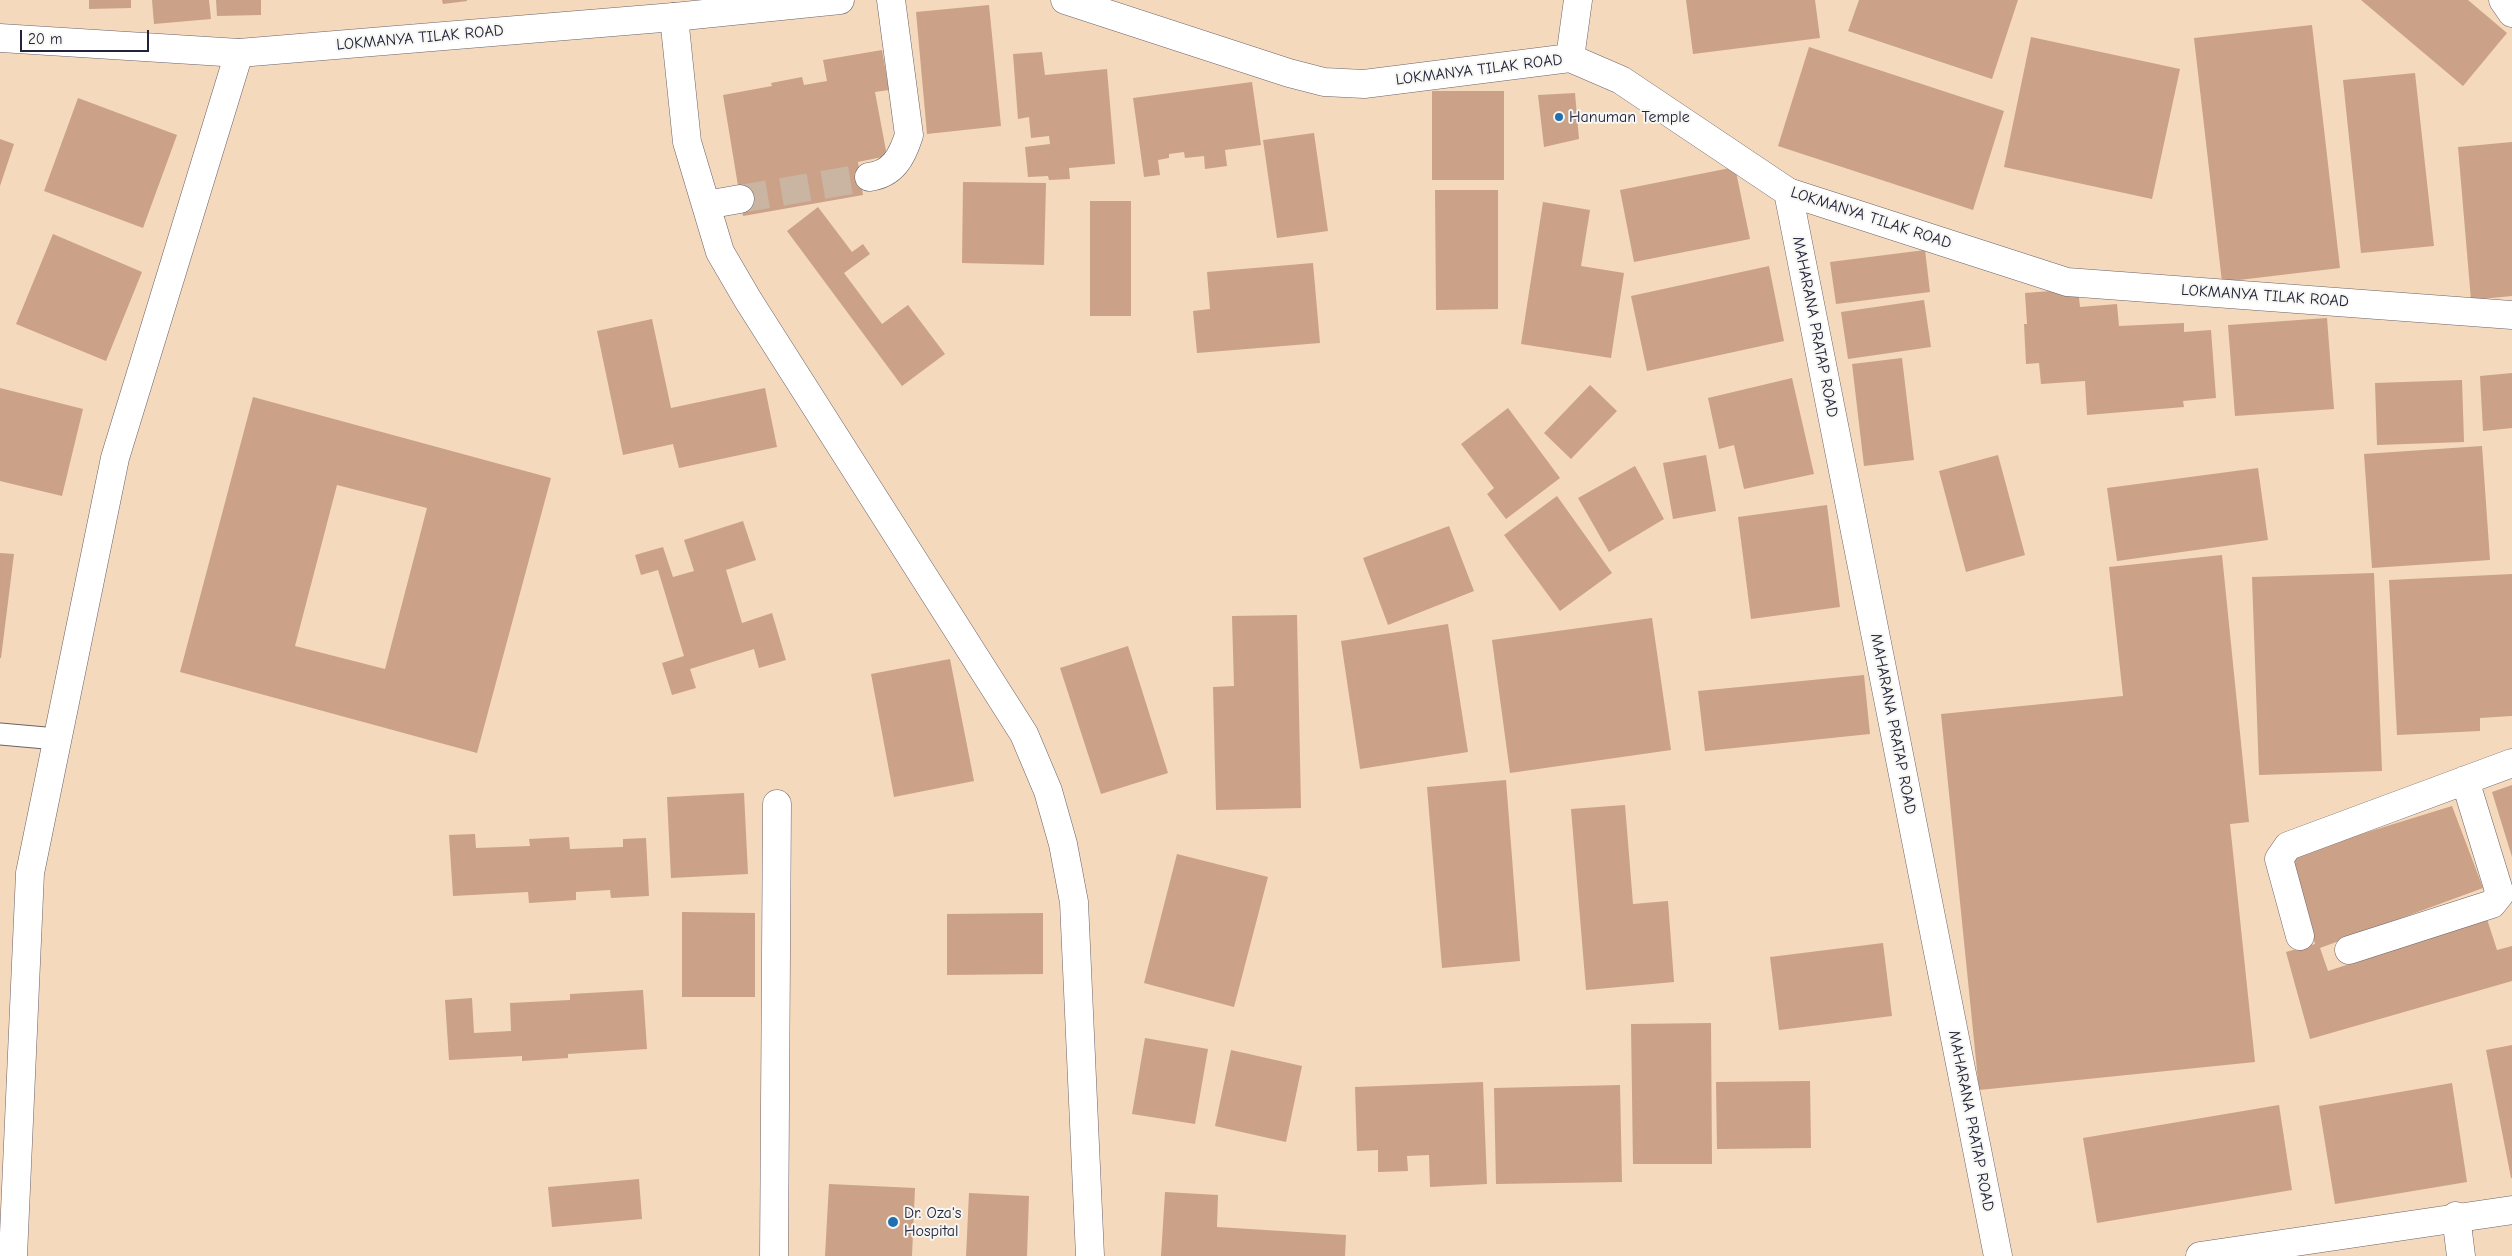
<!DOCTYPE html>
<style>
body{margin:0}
#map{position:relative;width:2512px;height:1256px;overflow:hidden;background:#f4d9bc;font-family:"Comic Neue",sans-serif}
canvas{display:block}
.scale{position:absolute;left:20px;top:30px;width:129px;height:22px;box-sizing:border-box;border:2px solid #22223b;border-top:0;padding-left:6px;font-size:15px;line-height:18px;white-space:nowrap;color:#22223b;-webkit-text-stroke:4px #f6f6f2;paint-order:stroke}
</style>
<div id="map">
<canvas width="2512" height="1256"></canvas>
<div class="scale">20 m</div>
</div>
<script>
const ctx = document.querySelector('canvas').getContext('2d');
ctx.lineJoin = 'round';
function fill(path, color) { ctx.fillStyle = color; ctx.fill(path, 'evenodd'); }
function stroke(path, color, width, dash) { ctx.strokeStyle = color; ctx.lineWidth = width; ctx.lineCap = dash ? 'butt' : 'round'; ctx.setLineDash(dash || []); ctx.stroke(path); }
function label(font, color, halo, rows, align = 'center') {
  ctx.font = font + ' "Comic Neue",sans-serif'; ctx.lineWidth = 4; ctx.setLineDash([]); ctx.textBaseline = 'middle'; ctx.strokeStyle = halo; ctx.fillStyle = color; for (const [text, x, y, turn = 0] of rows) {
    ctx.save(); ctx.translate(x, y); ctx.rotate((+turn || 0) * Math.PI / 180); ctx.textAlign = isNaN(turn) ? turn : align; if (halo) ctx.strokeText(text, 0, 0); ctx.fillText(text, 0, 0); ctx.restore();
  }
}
fill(new Path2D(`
 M 89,0 L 131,0 L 131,8 L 89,9 Z
 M 152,0 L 209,0 L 211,19 L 154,24 Z
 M 216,0 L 261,0 L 261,15 L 217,16 Z
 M 442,0 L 467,0 L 467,1 L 443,4 Z
 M 1686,0 L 1815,0 L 1820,38 L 1693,54 Z
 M 1859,0 L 2018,0 L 1992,79 L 1848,31 Z
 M 2361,0 L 2468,0 L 2507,33 L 2463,86 Z
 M 989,5 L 1001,126 L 927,134 L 916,12 Z
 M 2312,25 L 2340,268 L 2222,282 L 2194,38 Z
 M 2031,37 L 2180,69 L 2152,199 L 2004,167 Z
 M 1809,47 L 2004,111 L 1973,210 L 1778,146 Z
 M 882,50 L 889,90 L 875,92 L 887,156 L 858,162 L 863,195 L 743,216 L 723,95 L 772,86 L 771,83 L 802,77 L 804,85 L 827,81 L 823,60 Z
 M 1042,52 L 1045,75 L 1107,69 L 1115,164 L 1069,168 L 1070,179 L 1049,180 L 1048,176 L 1028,177 L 1025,147 L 1050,144 L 1049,136 L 1031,138 L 1029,117 L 1018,119 L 1013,54 Z
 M 2415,73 L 2434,246 L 2361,253 L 2343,80 Z
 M 1252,82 L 1261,145 L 1225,150 L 1227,166 L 1205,169 L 1204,156 L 1185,158 L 1184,152 L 1169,154 L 1169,158 L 1158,160 L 1160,175 L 1144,177 L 1133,98 Z
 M 1432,91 L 1504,91 L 1504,180 L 1432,180 Z
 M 1575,93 L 1579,139 L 1544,147 L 1538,95 Z
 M 78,98 L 177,135 L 143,228 L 44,191 Z
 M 1314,133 L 1328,231 L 1277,238 L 1263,140 Z
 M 0,139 L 14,144 L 0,186 Z
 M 2512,142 L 2512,296 L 2471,300 L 2458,147 Z
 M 1735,167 L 1750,239 L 1634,262 L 1620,190 Z
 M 963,182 L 1046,183 L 1044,265 L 962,263 Z
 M 1435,190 L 1498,190 L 1498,309 L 1436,310 Z
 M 1090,201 L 1131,201 L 1131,316 L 1090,316 Z
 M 1543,202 L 1590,210 L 1581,266 L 1624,273 L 1611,358 L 1521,344 Z
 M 818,207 L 852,252 L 863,244 L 870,254 L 844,273 L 882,324 L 908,305 L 945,354 L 902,386 L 787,231 Z
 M 53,234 L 142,272 L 106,361 L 16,324 Z
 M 1925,250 L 1930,292 L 1836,304 L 1830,262 Z
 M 1313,263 L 1320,343 L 1197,353 L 1193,311 L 1210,309 L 1207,272 Z
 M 1769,266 L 1784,341 L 1647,371 L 1631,296 Z
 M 2078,289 L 2080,307 L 2117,304 L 2119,326 L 2184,323 L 2184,332 L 2211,330 L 2216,398 L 2183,401 L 2184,407 L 2087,415 L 2085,381 L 2041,384 L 2039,363 L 2026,364 L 2024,324 L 2027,324 L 2025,293 Z
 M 1924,300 L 1931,347 L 1848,359 L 1841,312 Z
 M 2327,318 L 2334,409 L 2235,416 L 2228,325 Z
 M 652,319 L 671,408 L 765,388 L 777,447 L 679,468 L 673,444 L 623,455 L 597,331 Z
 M 1902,358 L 1914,460 L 1864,466 L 1852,364 Z
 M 2512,373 L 2512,428 L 2483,431 L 2480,376 Z
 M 1792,378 L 1814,474 L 1744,489 L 1734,445 L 1719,449 L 1708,398 Z
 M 2462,380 L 2464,442 L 2377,445 L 2375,383 Z
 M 1590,385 L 1617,411 L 1571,459 L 1544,433 Z
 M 0,388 L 83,409 L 62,496 L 0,481 Z
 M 253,397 L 551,478 L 477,753 L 180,672 ZM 337,485 L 427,508 L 385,669 L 295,646 Z
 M 1508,408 L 1560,478 L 1506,519 L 1487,494 L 1494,488 L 1461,444 Z
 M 2482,446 L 2490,560 L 2372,568 L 2364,454 Z
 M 1706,455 L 1716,511 L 1673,519 L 1663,463 Z
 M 1998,455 L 2025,555 L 1966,572 L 1939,471 Z
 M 1635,466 L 1664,519 L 1609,552 L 1578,498 Z
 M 2258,468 L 2268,540 L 2117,561 L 2107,488 Z
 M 1557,496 L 1612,573 L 1560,611 L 1504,535 Z
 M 1827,505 L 1840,607 L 1751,619 L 1738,517 Z
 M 743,521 L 756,560 L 726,570 L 742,623 L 772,613 L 786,660 L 759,668 L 754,649 L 690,669 L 696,688 L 672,695 L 662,663 L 684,656 L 658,570 L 641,575 L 635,555 L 663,547 L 673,577 L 694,571 L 684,540 Z
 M 1449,526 L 1474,591 L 1388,625 L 1363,558 Z
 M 0,553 L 14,554 L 1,658 L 0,658 Z
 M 2222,555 L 2249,822 L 2230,824 L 2255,1062 L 1979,1090 L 1941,714 L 2123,696 L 2109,567 Z
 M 2374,573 L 2382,771 L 2259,775 L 2252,577 Z
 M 2512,574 L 2512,716 L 2480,718 L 2480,731 L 2397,735 L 2389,580 Z
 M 1297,615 L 1301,808 L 1216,810 L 1213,687 L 1234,686 L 1232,616 Z
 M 1652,618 L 1671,750 L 1510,773 L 1492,640 Z
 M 1448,624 L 1468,752 L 1360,769 L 1341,641 Z
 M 1128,646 L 1168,773 L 1101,794 L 1060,668 Z
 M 950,659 L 974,781 L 894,797 L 871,674 Z
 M 1864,675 L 1870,734 L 1705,751 L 1698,691 Z
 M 1506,780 L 1520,961 L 1442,968 L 1427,787 Z
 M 2512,785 L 2512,857 L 2492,792 Z
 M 744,793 L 748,874 L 671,878 L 667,797 Z
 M 1625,805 L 1633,904 L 1668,901 L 1674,982 L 1586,990 L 1571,809 Z
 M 2452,806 L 2483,888 L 2320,948 L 2328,971 L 2487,919 L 2497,950 L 2512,946 L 2512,981 L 2310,1039 L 2286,952 L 2315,944 L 2290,856 Z
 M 475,834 L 476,848 L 530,846 L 529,839 L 569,837 L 570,849 L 623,847 L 623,839 L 646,838 L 649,896 L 611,898 L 610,890 L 576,892 L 576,900 L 529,903 L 528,892 L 453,896 L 449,835 Z
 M 1177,854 L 1268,877 L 1234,1007 L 1144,983 Z
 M 682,912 L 755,913 L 755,997 L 682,997 Z
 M 1043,913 L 1043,974 L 947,975 L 947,914 Z
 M 1883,943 L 1892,1016 L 1779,1030 L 1770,957 Z
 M 643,990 L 647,1049 L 568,1054 L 568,1058 L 522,1061 L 522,1056 L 449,1060 L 445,1000 L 472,998 L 474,1033 L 511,1031 L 510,1003 L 570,1000 L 570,994 Z
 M 1711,1023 L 1712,1164 L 1633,1164 L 1631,1024 Z
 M 1145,1038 L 1208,1049 L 1195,1124 L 1132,1114 Z
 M 2512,1045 L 2512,1178 L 2511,1178 L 2486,1050 Z
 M 1231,1050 L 1302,1066 L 1286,1142 L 1215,1126 Z
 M 1810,1081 L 1811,1148 L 1717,1149 L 1716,1082 Z
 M 1483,1082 L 1487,1184 L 1430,1187 L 1429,1155 L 1407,1156 L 1408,1171 L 1378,1172 L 1378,1150 L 1357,1151 L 1355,1087 Z
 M 2452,1083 L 2467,1182 L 2335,1204 L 2319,1106 Z
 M 1620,1085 L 1622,1182 L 1496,1184 L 1494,1088 Z
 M 2279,1105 L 2292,1190 L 2097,1223 L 2083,1138 Z
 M 639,1179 L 642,1219 L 552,1227 L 548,1187 Z
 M 829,1184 L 915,1188 L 912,1256 L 825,1256 Z
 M 1165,1192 L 1218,1195 L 1217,1227 L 1346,1235 L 1345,1256 L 1161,1256 Z
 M 969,1193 L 1029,1196 L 1027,1256 L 966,1256 Z`), '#cba188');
stroke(new Path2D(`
 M 740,199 L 869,177`), '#cab4a2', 28, [28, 14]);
const service = new Path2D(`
 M 0,734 L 57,739`);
const minor = new Path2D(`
 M 2503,0 L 2512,13
 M 674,17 L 687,142 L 720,252 L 748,300 L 1024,734 L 1048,791 L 1063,844 L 1074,902 L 1090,1256
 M 869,177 C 893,174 902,157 909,135 L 891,0
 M 1788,192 L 2067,282 L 2512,315
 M 706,205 L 740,199
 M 2300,936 L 2279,859 L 2288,846 L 2512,763
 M 2349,950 L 2492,904 L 2500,894 L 2465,780
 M 2456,1216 L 2461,1256
 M 13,1256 L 30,873 L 115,458 L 239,53
 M 774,1256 L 777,804`);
const tertiary = new Path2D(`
 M 1065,0 L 1289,73 L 1324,82 L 1364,84 L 1570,58 L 1621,80 L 1788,192 L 1998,1256
 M 0,38 L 239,53 L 674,17 L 840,0
 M 1570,58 L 1578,0
 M 2200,1256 L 2512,1210`);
stroke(service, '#6c6268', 23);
stroke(minor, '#6c6268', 29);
stroke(tertiary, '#6c6268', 29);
stroke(service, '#fff', 21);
stroke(minor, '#fff', 28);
stroke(tertiary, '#fff', 28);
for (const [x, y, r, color] of [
 [1559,117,5,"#1f6fb2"],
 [893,1222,6,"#1f6fb2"]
]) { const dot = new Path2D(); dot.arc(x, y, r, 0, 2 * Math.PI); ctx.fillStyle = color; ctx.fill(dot); stroke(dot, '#f6f6f2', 2); }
label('16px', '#22223b', '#f6f6f2', [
 ["LOKMANYA TILAK ROAD",420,38,-5],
 ["LOKMANYA TILAK ROAD",1479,70,-7],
 ["LOKMANYA TILAK ROAD",1871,218,18],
 ["LOKMANYA TILAK ROAD",2265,296,4],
 ["MAHARANA PRATAP ROAD",1815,327,79],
 ["MAHARANA PRATAP ROAD",1893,724,79],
 ["MAHARANA PRATAP ROAD",1971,1121,79]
]);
label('16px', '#22223b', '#f6f6f2', [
 ["Hanuman Temple",1569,117],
 ["Dr. Oza's",904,1213],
 ["Hospital",904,1231]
], 'left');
</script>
